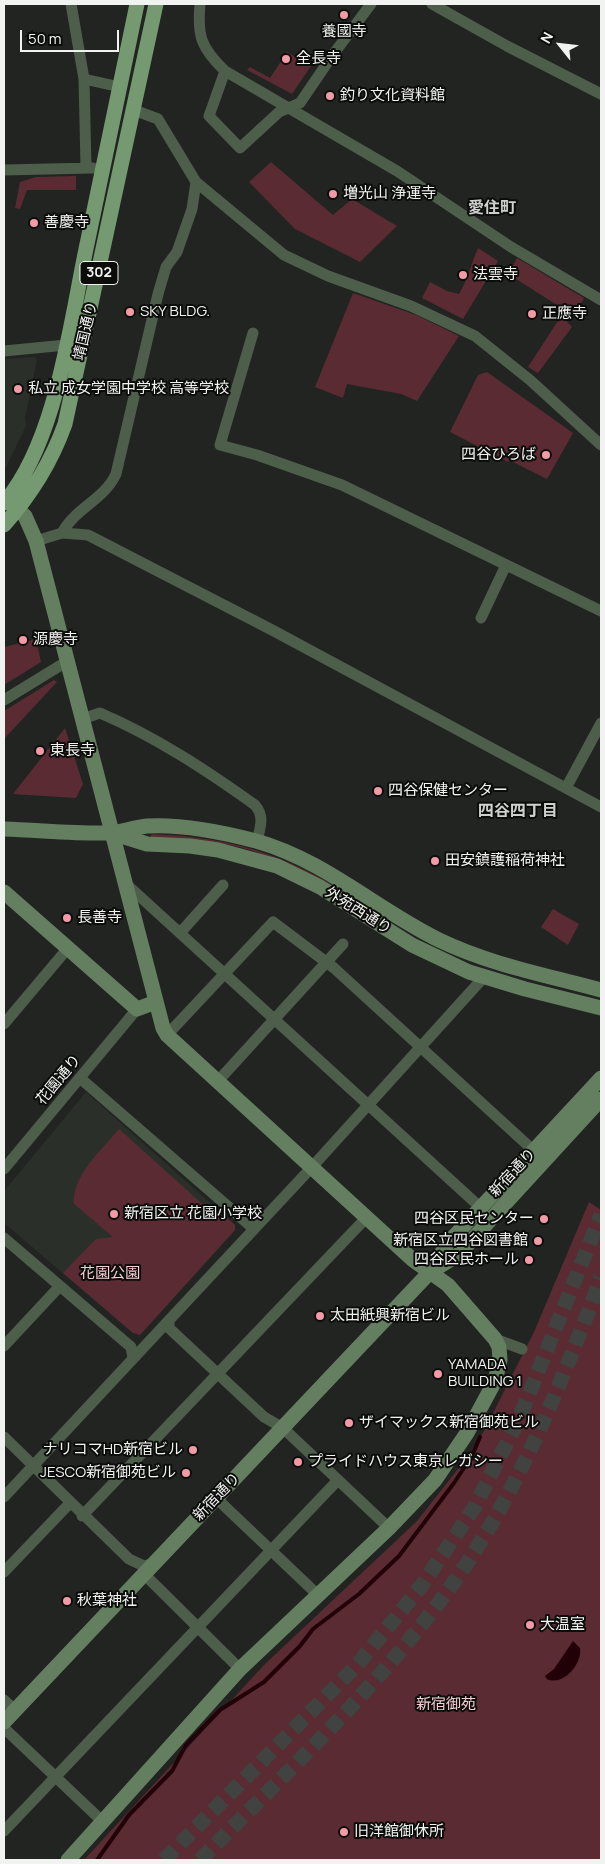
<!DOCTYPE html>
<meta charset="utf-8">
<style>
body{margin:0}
#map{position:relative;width:605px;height:1864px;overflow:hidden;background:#212421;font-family:Manrope,sans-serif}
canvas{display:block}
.frame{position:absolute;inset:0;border:5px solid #f1f3f1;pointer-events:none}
.north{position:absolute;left:535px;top:20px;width:50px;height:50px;-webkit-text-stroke:4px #0c0d0b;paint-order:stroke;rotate:299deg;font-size:14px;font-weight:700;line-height:20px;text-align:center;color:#f1f3f1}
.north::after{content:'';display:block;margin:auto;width:18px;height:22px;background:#f1f3f1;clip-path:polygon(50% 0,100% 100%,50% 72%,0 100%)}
.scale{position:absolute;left:20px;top:30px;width:99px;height:22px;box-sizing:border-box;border:2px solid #f1f3f1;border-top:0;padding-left:6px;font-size:15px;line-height:18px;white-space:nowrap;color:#f1f3f1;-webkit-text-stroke:4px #0c0d0b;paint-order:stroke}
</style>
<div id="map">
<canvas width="605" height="1864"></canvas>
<div class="frame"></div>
<div class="north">N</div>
<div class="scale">50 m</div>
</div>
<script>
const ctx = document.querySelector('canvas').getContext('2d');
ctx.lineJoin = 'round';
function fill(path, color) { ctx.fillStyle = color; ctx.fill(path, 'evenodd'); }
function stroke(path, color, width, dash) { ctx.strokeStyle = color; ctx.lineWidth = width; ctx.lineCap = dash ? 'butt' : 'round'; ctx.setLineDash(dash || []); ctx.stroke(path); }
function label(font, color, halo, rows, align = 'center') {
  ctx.font = font + ' Manrope,"Noto Sans JP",sans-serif'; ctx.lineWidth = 4; ctx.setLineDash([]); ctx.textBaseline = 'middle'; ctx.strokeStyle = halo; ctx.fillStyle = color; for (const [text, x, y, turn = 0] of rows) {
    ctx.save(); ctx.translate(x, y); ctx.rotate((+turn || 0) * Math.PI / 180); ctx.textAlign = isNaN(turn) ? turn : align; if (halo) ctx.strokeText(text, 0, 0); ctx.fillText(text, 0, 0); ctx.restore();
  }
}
fill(new Path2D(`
 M 35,357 L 37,360 L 25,418 L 26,426 L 4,471 L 4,359 Z
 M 86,1092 L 235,1225 L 235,1230 L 140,1335 L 133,1333 L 4,1223 L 4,1191 Z`), '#2a3029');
fill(new Path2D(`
 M 287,52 L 311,66 L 292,94 L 247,70 L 250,67 L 270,78 Z
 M 271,162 L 333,215 L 352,199 L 397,226 L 360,262 L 295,229 L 249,182 Z
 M 76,176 L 76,190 L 27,190 L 20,209 L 15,208 L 20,182 L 36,177 Z
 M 478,248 L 498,261 L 463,319 L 422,298 L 430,282 L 447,291 L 459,294 C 468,279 471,264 478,248 Z
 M 517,258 L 584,298 L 578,309 L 569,307 L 563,317 L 572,327 L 538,373 L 528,367 L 565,310 L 508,274 Z
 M 353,293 L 416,315 L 459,336 L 417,401 L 401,394 L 347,384 L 343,398 L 315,387 Z
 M 487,372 L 573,433 L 547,479 L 509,460 L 508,462 L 450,432 L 478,375 Z
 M 36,639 L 41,662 L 4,685 L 4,647 Z
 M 54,680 L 57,682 L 4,739 L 4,711 Z
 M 65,728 L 83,784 L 76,798 L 13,794 Z
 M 151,834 C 246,838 294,859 374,910 L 372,911 C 324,881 276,852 219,843 C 197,839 173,839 151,837 Z
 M 553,909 L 579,924 L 568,945 L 541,927 Z
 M 119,1129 L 210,1211 L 213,1205 L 235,1225 L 235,1230 L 140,1335 L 133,1333 L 63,1273 L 96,1239 L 113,1237 L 74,1204 C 72,1175 102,1150 119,1129 Z
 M 589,1202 L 601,1210 L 601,1860 L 84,1860 L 264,1665 L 417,1521 L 469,1455 L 484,1431 L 534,1332 Z`), '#5b2b33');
fill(new Path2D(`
 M 573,1641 L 580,1648 C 583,1663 563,1687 547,1679 L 545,1676 L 554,1669 Z`), '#220007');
stroke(new Path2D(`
 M 97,1860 L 129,1815 L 172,1771 L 186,1745 L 220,1710 L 264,1682 L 300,1646 L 313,1629 L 359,1594 L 399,1556 L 454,1483 L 472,1456 L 480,1437`), '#220007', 4);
stroke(new Path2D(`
 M 164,1860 L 358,1664 L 422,1585 L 474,1508 L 519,1419 L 601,1215
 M 200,1860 C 285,1774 374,1691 446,1593 C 516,1499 560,1387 601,1278`), '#404340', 15, [15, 8]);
stroke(new Path2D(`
 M 71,4 L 84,79 L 86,167
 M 200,4 C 197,36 201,48 225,71 L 397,171 L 511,247 L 601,300
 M 432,4 L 507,46 L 601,94
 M 225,71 L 209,116 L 240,148 L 279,112 L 300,103 L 332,56 L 371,4
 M 84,79 L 120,87
 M 134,110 L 158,119 L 196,182 L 284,255 L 328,276 L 411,306 L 475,336 L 530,380 L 601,445
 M 4,170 L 93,168
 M 253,333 L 220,445 L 257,455 L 342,485 L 601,611
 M 4,351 L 66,345
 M 62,533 C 75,508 104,500 116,474 L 158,294 L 166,267 L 177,252 L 192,209 L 196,182
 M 36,541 L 62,533 L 88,535 L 274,631 L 601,807
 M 481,618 L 506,565
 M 4,700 L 66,662
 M 82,719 L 100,713 C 156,737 206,770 255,805 C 265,817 260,827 257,842
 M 566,788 L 601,723
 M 124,882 L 480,1207
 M 180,933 L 223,885
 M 4,1024 L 68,948
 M 167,1035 L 273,922 L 334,968 L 533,1150
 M 80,1078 L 254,1229
 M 218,1081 L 343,944
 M 4,1169 L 137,1009
 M 4,1238 L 131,1347 L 133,1358
 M 169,1320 L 169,1328 L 264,1417 L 283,1428 L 389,1528
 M 495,1339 L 522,1349
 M 4,1346 L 60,1286
 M 4,1437 L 129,1559 L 144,1566 L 155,1563
 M 4,1497 L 312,1167 L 484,977
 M 216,1498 L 319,1596
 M 82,1516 L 367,1217
 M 4,1572 L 70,1503
 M 144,1574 L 240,1669
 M 4,1700 L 15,1710
 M 4,1728 L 102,1821
 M 4,1831 L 338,1480`), '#4d5e4a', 11);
stroke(new Path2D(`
 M 8,501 L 25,516 L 36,541 L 163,1028 L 167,1035 L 413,1260 L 448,1285 L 495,1339 L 499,1347 L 500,1360 L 495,1381 L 467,1433 L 435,1480 L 389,1528 L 240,1669 L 68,1860
 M 4,829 C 39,830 75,834 110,833 C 122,832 135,827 147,826 C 183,824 222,832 256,841 C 324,860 376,909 439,940 C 491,965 546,975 601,990
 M 115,834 L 147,844 L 190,846 L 218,850 L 277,866 L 320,887 L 412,945 L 469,972 L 525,989 L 601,1008
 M 4,892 L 137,1009 L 156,1002
 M 432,1269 L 447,1244 L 601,1078
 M 4,1722 L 430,1272 L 458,1255 L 601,1099`), '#647f60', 15);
stroke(new Path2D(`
 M 4,503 C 56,443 70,325 86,249 C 103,167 120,85 137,4
 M 4,525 C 31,495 51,463 65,424 L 156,4`), '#759970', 15);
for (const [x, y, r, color] of [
 [344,15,5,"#f39aa7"],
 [286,59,5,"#f39aa7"],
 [330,96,5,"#f39aa7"],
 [333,194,5,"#f39aa7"],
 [34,223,5,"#f39aa7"],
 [463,275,5,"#f39aa7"],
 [130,312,5,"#f39aa7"],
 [532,314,5,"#f39aa7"],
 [18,389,5,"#f39aa7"],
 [546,455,5,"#f39aa7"],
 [23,640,5,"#f39aa7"],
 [40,751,5,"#f39aa7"],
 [378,791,5,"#f39aa7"],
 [435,861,5,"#f39aa7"],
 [67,918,5,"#f39aa7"],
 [114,1214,5,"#f39aa7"],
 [544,1219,5,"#f39aa7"],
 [538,1241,5,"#f39aa7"],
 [529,1260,5,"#f39aa7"],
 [320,1316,5,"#f39aa7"],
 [438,1374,5,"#f39aa7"],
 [349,1423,5,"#f39aa7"],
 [193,1450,5,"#f39aa7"],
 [298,1462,5,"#f39aa7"],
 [186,1473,5,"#f39aa7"],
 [67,1601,5,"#f39aa7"],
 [530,1625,5,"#f39aa7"],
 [344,1832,5,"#f39aa7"]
]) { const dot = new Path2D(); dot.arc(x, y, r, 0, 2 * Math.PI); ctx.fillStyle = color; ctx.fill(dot); stroke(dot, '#0c0d0b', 2); }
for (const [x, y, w] of [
 [99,273,38]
]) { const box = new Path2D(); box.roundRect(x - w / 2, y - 11.5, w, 23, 4); ctx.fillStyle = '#0c0d0b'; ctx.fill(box); stroke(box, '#f1f3f1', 1); }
label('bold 14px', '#f1f3f1', null, [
 ["302",99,273]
]);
label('15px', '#f1f3f1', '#0c0d0b', [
 ["養國寺",344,32,"center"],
 ["全長寺",296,59],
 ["釣り文化資料館",340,96],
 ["増光山 浄運寺",343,194],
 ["善慶寺",44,223],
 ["法雲寺",473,275],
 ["SKY BLDG.",140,312],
 ["正應寺",542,314],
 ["私立 成女学園中学校 高等学校",28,389],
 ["四谷ひろば",536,455,"right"],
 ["源慶寺",33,640],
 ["東長寺",50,751],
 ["四谷保健センター",388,791],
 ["田安鎮護稲荷神社",445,861],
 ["長善寺",77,918],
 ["新宿区立 花園小学校",124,1214],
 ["四谷区民センター",534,1219,"right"],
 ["新宿区立四谷図書館",528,1241,"right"],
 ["四谷区民ホール",519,1260,"right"],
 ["太田紙興新宿ビル",330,1316],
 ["YAMADA",448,1365],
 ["BUILDING 1",448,1382],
 ["ザイマックス新宿御苑ビル",359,1423],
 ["ナリコマHD新宿ビル",183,1450,"right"],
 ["プライドハウス東京レガシー",308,1462],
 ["JESCO新宿御苑ビル",176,1473,"right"],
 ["秋葉神社",77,1601],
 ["大温室",540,1625],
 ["旧洋館御休所",354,1832]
], 'left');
label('15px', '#f1f3f1', '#0c0d0b', [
 ["靖国通り",86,331,-77],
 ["外苑西通り",358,911,32],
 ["花園通り",59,1080,-50],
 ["新宿通り",513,1173,-47],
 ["新宿通り",217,1497,-46]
]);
label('15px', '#f6ced3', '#0c0d0b', [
 ["花園公園",110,1274],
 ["新宿御苑",446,1705]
]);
label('bold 16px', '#cdd0cd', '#0c0d0b', [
 ["愛住町",492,209],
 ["四谷四丁目",518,812]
]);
</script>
